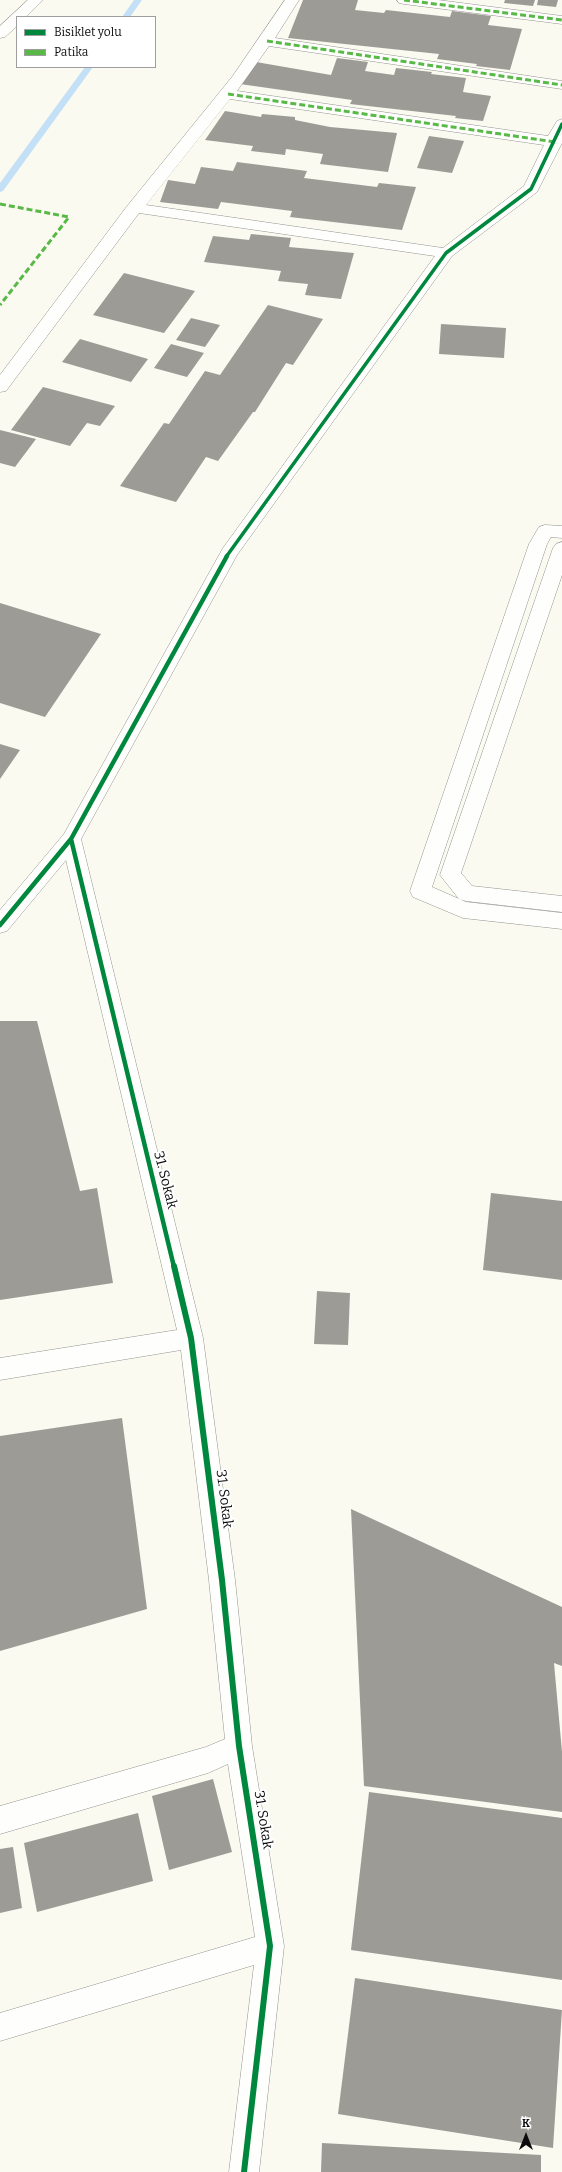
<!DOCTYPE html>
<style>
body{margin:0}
#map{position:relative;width:562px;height:2172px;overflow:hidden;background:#fafaf0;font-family:Bitter,serif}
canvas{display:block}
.legend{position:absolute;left:16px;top:16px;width:140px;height:52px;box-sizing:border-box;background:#fff;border:1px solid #9e9e9e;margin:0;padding:5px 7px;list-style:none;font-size:12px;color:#0c0c0c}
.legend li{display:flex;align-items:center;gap:8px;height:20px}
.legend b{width:20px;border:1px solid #9e9e9e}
.north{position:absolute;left:506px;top:2116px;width:40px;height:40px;-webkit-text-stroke:3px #fff;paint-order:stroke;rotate:0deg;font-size:11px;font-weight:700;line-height:16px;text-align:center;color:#0c0c0c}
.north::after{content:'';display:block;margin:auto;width:14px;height:18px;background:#0c0c0c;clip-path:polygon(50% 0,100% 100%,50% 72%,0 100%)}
</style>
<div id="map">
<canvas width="562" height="2172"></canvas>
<ul class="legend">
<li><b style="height:5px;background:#00873e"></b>Bisiklet yolu</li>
<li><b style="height:5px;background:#58b947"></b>Patika</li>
</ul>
<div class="north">K</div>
</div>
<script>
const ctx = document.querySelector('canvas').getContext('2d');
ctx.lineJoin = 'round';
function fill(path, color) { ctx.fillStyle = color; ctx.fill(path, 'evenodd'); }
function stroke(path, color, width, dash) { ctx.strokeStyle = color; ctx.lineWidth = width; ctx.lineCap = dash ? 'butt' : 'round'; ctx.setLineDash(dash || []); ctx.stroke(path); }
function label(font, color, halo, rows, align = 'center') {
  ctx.font = font + ' Bitter,serif'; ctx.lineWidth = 4; ctx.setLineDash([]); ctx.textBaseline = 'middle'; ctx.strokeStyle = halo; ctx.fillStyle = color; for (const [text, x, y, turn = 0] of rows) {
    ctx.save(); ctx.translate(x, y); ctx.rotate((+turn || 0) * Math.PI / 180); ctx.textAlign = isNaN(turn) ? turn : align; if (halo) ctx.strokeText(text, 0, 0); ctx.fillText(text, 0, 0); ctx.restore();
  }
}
fill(new Path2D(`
 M 134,0 L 142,0 L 130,17 L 122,17 Z
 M 85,67 L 93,67 L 3,191 L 0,192 L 0,183 Z`), '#c3e0f7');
fill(new Path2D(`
 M 303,0 L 358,0 L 355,10 L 384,13 L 386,10 L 450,17 L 452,11 L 491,16 L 488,25 L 522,29 L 510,70 L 476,66 L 477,64 L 437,59 L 439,54 L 288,38 Z
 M 505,0 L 535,0 L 533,6 L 504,3 Z
 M 538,0 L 558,0 L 556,7 L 537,5 Z
 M 337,58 L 368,62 L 365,71 L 394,75 L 396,68 L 432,72 L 431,74 L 466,78 L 463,92 L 491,96 L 483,121 L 455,118 L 456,116 L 350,104 L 352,100 L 240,84 L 256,62 L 331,75 Z
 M 225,111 L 261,117 L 262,114 L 295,117 L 295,120 L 330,127 L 397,133 L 388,172 L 320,164 L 323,154 L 286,149 L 285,155 L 251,151 L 253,146 L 205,140 Z
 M 429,136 L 464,141 L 452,173 L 417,168 Z
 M 237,162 L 307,171 L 304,178 L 377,187 L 379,183 L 416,187 L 402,230 L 290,217 L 292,211 L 221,202 L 218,209 L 160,202 L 168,180 L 195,184 L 201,167 L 233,171 Z
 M 251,234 L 291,238 L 289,247 L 354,253 L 341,299 L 305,295 L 308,284 L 278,281 L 281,271 L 204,262 L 213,236 L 249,240 Z
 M 124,273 L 195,291 L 164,333 L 93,315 Z
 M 268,305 L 323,319 L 293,365 L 286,363 L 255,412 L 253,412 L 218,461 L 206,457 L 176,502 L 120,486 L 164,423 L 169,424 L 205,371 L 220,375 Z
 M 191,318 L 220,325 L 205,347 L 176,340 Z
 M 441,324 L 506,328 L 504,358 L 439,354 Z
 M 80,339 L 148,359 L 131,382 L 62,362 Z
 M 171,344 L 204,353 L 187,377 L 154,368 Z
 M 43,387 L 115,406 L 100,426 L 87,423 L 70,446 L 11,430 Z
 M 0,430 L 36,439 L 15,467 L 0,463 Z
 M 0,603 L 101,634 L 45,717 L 0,703 Z
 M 0,744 L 20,750 L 0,779 Z
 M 0,1021 L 37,1021 L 80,1191 L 97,1188 L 113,1283 L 0,1300 Z
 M 491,1193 L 562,1201 L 562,1280 L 483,1270 Z
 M 317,1291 L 350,1293 L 348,1345 L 314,1344 Z
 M 122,1418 L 147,1609 L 0,1651 L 0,1436 Z
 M 351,1509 L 562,1607 L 562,1666 L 554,1663 L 562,1752 L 562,1812 L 364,1786 Z
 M 213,1779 L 232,1852 L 169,1870 L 152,1796 Z
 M 369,1792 L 562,1818 L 562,1980 L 351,1950 Z
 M 138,1813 L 153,1881 L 37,1912 L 24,1843 Z
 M 13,1847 L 22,1908 L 0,1913 L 0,1849 Z
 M 355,1978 L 562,2010 L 553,2148 L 338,2114 Z
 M 322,2143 L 541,2155 L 541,2172 L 321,2172 Z`), '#9d9b96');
const street = new Path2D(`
 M 28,0 L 43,0 L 26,17 L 17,17 L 17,26 L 5,37 L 0,38 L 0,26 Z
 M 285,0 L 299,0 L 275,38 L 562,81 L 562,89 L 269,46 L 237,91 L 548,136 L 557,121 L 562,119 L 562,143 L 537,192 L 452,256 L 237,555 L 81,839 L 203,1338 L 235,1580 L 252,1746 L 284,1946 L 259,2172 L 229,2172 L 254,1965 L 0,2041 L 0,2013 L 255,1937 L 228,1764 L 208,1773 L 0,1834 L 0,1806 L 206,1747 L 225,1739 L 209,1580 L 181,1350 L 0,1380 L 0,1358 L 177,1330 L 66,860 L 7,931 L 0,933 L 0,910 L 64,834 L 223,548 L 435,256 L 139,213 L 6,391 L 0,392 L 0,375 L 128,205 L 232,77 ZM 230,99 L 544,145 L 524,186 L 443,248 L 146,205 Z
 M 397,0 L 438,0 L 562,16 L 562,24 L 404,4 L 399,3 Z
 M 545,525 L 562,526 L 562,538 L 551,537 L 547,544 L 432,887 L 466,902 L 562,913 L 562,929 L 463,918 L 413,897 L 410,891 L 529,544 L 539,527 Z
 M 562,542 L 562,575 L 461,873 L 472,886 L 562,896 L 562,912 L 466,901 L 459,899 L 440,875 L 553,548 L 556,544 Z`);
stroke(street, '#93938f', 1);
fill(street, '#fefefd');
stroke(new Path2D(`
 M 404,0 L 562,20
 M 267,41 L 562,85
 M 228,94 L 555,142
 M 0,204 L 69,217 L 0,305`), '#58b947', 3, [6, 3]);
stroke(new Path2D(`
 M 226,557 L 446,253 L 531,189 L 562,124`), '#00873e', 3.5);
stroke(new Path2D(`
 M 71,839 L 174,1267
 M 0,925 L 71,839 L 227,556`), '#00873e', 4.5);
stroke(new Path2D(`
 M 174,1266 L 191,1338 L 222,1580 L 239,1746 L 270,1946 L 244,2172`), '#00873e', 6);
label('14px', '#0c0c0c', '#fff', [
 ["31. Sokak",165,1180,76],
 ["31. Sokak",224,1499,83],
 ["31. Sokak",263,1820,81]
]);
</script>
